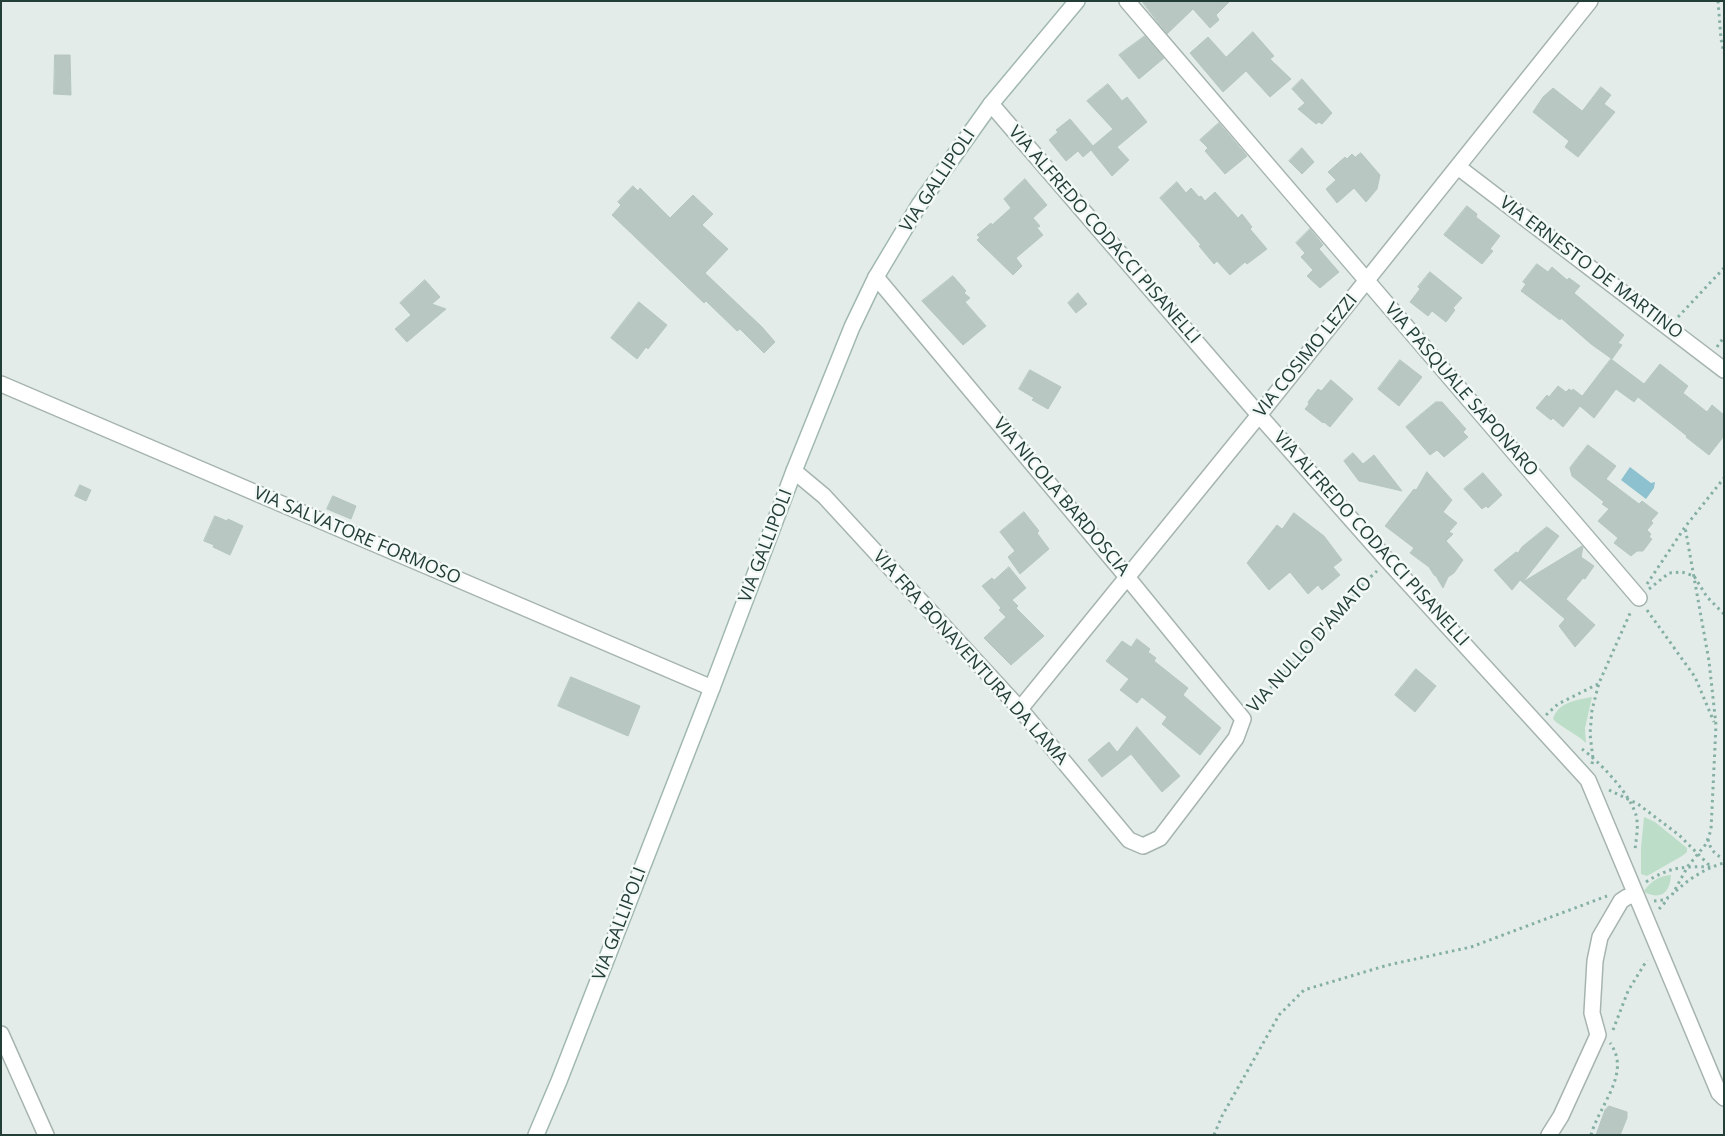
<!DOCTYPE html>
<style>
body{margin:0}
#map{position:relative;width:1725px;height:1136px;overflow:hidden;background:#e3ece8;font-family:"Open Sans",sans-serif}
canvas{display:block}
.frame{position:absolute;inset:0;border:2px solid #233d37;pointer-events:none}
</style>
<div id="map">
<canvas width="1725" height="1136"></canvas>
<div class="frame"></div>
</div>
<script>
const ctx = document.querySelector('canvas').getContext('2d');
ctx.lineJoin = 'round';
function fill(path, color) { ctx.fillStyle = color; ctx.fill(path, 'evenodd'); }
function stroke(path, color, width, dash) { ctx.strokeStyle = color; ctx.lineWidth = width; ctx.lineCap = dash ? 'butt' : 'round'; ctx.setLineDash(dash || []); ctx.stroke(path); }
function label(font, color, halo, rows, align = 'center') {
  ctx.font = font + ' "Open Sans",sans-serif'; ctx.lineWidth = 5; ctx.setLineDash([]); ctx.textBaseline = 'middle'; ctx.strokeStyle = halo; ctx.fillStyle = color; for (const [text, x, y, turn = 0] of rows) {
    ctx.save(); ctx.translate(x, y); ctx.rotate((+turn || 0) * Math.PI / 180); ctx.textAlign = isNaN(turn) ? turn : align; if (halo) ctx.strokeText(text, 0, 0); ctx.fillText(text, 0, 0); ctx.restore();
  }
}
fill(new Path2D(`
 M 1592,697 L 1585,728 L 1586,743 C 1576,733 1563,729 1553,719 C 1558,702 1577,700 1592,697 Z
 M 1644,817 L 1655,822 L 1687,848 L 1687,852 L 1682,856 L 1647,876 L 1641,874 L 1641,848 Z
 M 1671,875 C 1670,891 1663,900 1646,893 L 1644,891 C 1651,881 1659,876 1671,875 Z`), '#bcddc7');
fill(new Path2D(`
 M 1630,467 L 1651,483 L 1655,482 L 1654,488 L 1646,499 L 1621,480 Z`), '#8dc1cf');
const building = new Path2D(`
 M 1142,1 L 1230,1 L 1216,15 L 1219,20 L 1210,28 L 1193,9 L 1167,34 Z
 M 1253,32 L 1274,56 L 1270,59 L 1291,79 L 1270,97 L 1246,71 L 1223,92 L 1190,53 L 1208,37 L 1226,57 Z
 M 1145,36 L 1164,58 L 1139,79 L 1119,55 Z
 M 55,55 L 70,55 L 71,95 L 54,94 Z
 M 1302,79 L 1332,113 L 1322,124 L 1319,122 L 1316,124 L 1298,109 L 1305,103 L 1292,89 Z
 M 1108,84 L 1122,101 L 1127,97 L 1147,122 L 1117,147 L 1129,160 L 1112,176 L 1091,150 L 1083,157 L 1078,151 L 1066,161 L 1049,140 L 1058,132 L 1056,130 L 1070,119 L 1093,146 L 1113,129 L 1087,101 Z
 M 1601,87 L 1611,95 L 1604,104 L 1615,112 L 1578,157 L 1565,147 L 1569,141 L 1533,112 L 1543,97 L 1553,88 L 1582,111 Z
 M 1219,123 L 1247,156 L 1225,174 L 1205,151 L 1208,148 L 1200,140 Z
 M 1302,148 L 1314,162 L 1302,174 L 1289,161 Z
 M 1361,153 L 1380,175 L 1377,189 L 1366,202 L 1354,188 L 1337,203 L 1326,189 L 1336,180 L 1328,172 L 1345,157 L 1347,159 L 1352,154 L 1355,157 Z
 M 1025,179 L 1047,205 L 1033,218 L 1040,226 L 1037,228 L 1043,235 L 1016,258 L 1022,266 L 1013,275 L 977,240 L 980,237 L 977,235 L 991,223 L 992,225 L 1011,208 L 1004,199 Z
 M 1177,182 L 1186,193 L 1191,188 L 1199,197 L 1201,196 L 1205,201 L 1215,192 L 1238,218 L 1242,214 L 1252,227 L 1250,229 L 1267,249 L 1247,264 L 1245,262 L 1230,275 L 1217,261 L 1214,264 L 1199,246 L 1201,245 L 1160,198 Z
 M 633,186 L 638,191 L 640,188 L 670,218 L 693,195 L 713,214 L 702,225 L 728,249 L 705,273 L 762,327 L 775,342 L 764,353 L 740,329 L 737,331 L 706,301 L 704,303 L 612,215 L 621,205 L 618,202 Z
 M 1467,206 L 1477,214 L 1476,217 L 1500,236 L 1490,249 L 1493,251 L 1482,264 L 1444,235 Z
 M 1310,229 L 1323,245 L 1319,249 L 1339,272 L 1320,288 L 1307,276 L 1313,270 L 1301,257 L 1305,253 L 1296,243 Z
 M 1537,264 L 1548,272 L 1552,267 L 1567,280 L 1569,278 L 1580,286 L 1574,293 L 1624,335 L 1618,343 L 1622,345 L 1612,359 L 1591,344 L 1561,318 L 1560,320 L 1521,291 L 1526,284 L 1523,282 Z
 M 1430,272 L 1462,298 L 1453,308 L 1455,310 L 1446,322 L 1432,311 L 1428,316 L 1410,302 L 1420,289 L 1418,287 Z
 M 953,276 L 966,291 L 964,293 L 970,298 L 965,302 L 986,326 L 963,345 L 922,301 Z
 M 425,280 L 440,297 L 432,304 L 446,309 L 407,342 L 395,329 L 411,315 L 400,303 Z
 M 1078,293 L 1087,304 L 1076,313 L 1068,303 Z
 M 639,302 L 667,325 L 648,349 L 646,347 L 637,359 L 611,338 Z
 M 1611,359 L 1644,384 L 1660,364 L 1688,386 L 1683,393 L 1707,412 L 1712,405 L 1724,415 L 1724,436 L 1709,455 L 1686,437 L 1687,436 L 1638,397 L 1634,402 L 1616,389 L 1594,418 L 1580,406 L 1563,427 L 1553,418 L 1551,420 L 1536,408 L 1547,395 L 1549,397 L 1558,386 L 1566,392 L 1569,389 L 1572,391 L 1573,389 L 1582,396 Z
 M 1400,360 L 1422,377 L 1399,406 L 1378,389 Z
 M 1030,370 L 1061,387 L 1048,409 L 1032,400 L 1034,398 L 1019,389 Z
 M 1331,380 L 1353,399 L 1330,427 L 1324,422 L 1323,423 L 1305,409 L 1309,404 L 1308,402 L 1318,389 L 1321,391 Z
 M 1436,402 L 1442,402 L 1466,429 L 1463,432 L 1468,437 L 1444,457 L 1437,450 L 1430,455 L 1406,427 Z
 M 1588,445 L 1616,466 L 1606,479 L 1639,504 L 1642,501 L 1658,513 L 1651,521 L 1653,523 L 1647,530 L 1651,534 L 1649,537 L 1652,539 L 1643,551 L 1637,551 L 1631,556 L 1614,543 L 1618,538 L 1598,521 L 1609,509 L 1602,504 L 1604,502 L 1572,476 L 1570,468 Z
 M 1353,453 L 1363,464 L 1374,455 L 1402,491 L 1359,481 L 1344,461 Z
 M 1427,472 L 1452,500 L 1443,512 L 1457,523 L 1449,532 L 1453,534 L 1446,541 L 1463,560 L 1454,573 L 1448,577 L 1443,588 L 1436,576 L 1434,575 L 1429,567 L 1410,553 L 1414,548 L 1385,526 L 1414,489 L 1416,490 Z
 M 1483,473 L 1502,495 L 1488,508 L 1486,506 L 1482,509 L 1464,489 Z
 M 80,485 L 91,490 L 86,501 L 75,496 Z
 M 333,496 L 356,506 L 351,519 L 327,509 Z
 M 1024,512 L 1039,531 L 1037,533 L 1049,549 L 1020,574 L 1008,557 L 1015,551 L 1000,532 Z
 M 1294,513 L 1324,536 L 1342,560 L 1333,567 L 1340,575 L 1322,590 L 1318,585 L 1308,594 L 1290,572 L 1269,590 L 1247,563 L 1277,525 L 1282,529 Z
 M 215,516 L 227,521 L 228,519 L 243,526 L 230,555 L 213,547 L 214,545 L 204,541 Z
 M 1547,527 L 1559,536 L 1523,582 L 1582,546 L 1583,547 L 1581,557 L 1594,566 L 1585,579 L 1583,578 L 1566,599 L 1595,625 L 1575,647 L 1559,626 L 1565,619 L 1520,580 L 1512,590 L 1494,570 L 1516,552 L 1518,553 L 1522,547 Z
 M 1009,567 L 1026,588 L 1012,600 L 1018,606 L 1016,608 L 1044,636 L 1011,665 L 984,638 L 1006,617 L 999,610 L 1001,608 L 982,586 L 992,578 L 994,580 Z
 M 1137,639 L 1150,649 L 1148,652 L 1156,658 L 1154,661 L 1188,688 L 1183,695 L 1221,728 L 1200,755 L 1162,724 L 1167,717 L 1142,697 L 1137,703 L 1120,690 L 1129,679 L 1106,661 L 1122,641 L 1131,647 Z
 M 1416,669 L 1436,686 L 1415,712 L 1395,695 Z
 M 571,677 L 640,706 L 628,736 L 558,706 Z
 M 1137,727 L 1180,776 L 1162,792 L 1131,754 L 1102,777 L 1088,760 L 1109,742 L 1117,752 Z
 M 1609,1106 L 1627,1112 L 1627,1118 L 1620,1135 L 1596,1135 L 1605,1110 Z`);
fill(building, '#b8c7c2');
stroke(building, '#b5c6c0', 1);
const street = new Path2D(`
 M 1127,1 L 1639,598
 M 991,104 L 1259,415 L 1388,561 L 1588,780 L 1719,1093 L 1724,1098
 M 1458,167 L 1724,370
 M 1,384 L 712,688
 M 794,471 L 824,496 L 1020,709 L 1129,840 L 1143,846 L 1160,838 L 1236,738 L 1243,719 L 1127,577 L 876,277
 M 1020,709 L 1259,415 L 1590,1
 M 1,1034 L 46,1135
 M 1549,1135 L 1561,1116 L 1598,1035 L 1592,1013 L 1595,961 L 1600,937 L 1621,901 L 1627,897 L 1636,895`);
const secondary = new Path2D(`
 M 536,1135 L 559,1081 L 712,688 L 794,471 L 852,327 L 876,277 L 919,205 L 991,104 L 1077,1`);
stroke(street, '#a6b4af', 18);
stroke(secondary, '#a1b8b1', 18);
stroke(new Path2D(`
 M 1718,1 L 1721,39 L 1724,53
 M 1678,317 L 1724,268
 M 1717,347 L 1724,337
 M 1647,584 L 1685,527 L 1724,478
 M 1649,589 L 1669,573 L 1682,572 L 1694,576 L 1707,597 L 1724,614
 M 1647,610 L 1695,677 L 1714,722
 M 1253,707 L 1366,581 L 1377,571
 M 1546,715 L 1558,704 L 1598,684
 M 1582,749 C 1600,762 1630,794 1636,815 C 1639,826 1636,839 1635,850
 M 1592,764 L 1593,759 L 1590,734 L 1592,710 L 1599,683 L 1631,611
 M 1609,790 L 1638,804 L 1679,835 L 1711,867
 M 1708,839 C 1710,849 1714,854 1724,859
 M 1646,882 C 1669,867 1684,866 1711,867
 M 1676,891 C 1690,878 1706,868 1724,863
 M 1654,901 L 1664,900 L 1672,895 L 1688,866 L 1706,844 L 1711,830 L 1716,725 L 1709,661 L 1685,527
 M 1659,909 L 1668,899
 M 1613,1030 L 1628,991 L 1647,960
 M 1214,1135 L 1222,1116 L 1279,1015 L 1304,990 L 1388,965 L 1471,947 L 1607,896
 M 1591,1135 C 1599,1105 1632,1073 1610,1043`), '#84afa4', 3, [2.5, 4]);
stroke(street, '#fff', 15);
stroke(secondary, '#fff', 15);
label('18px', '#233d37', '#f3f9f6', [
 ["VIA GALLIPOLI",938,181,-56],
 ["VIA ALFREDO CODACCI PISANELLI",1104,235,49],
 ["VIA ERNESTO DE MARTINO",1591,268,37],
 ["VIA COSIMO LEZZI",1306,356,-51],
 ["VIA PASQUALE SAPONARO",1461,390,49],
 ["VIA NICOLA BARDOSCIA",1061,497,50],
 ["VIA SALVATORE FORMOSO",357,536,23],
 ["VIA ALFREDO CODACCI PISANELLI",1371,539,48],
 ["VIA GALLIPOLI",766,546,-69],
 ["VIA NULLO D'AMATO",1310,645,-48],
 ["VIA FRA BONAVENTURA DA LAMA",970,658,48],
 ["VIA GALLIPOLI",620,924,-69]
]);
</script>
